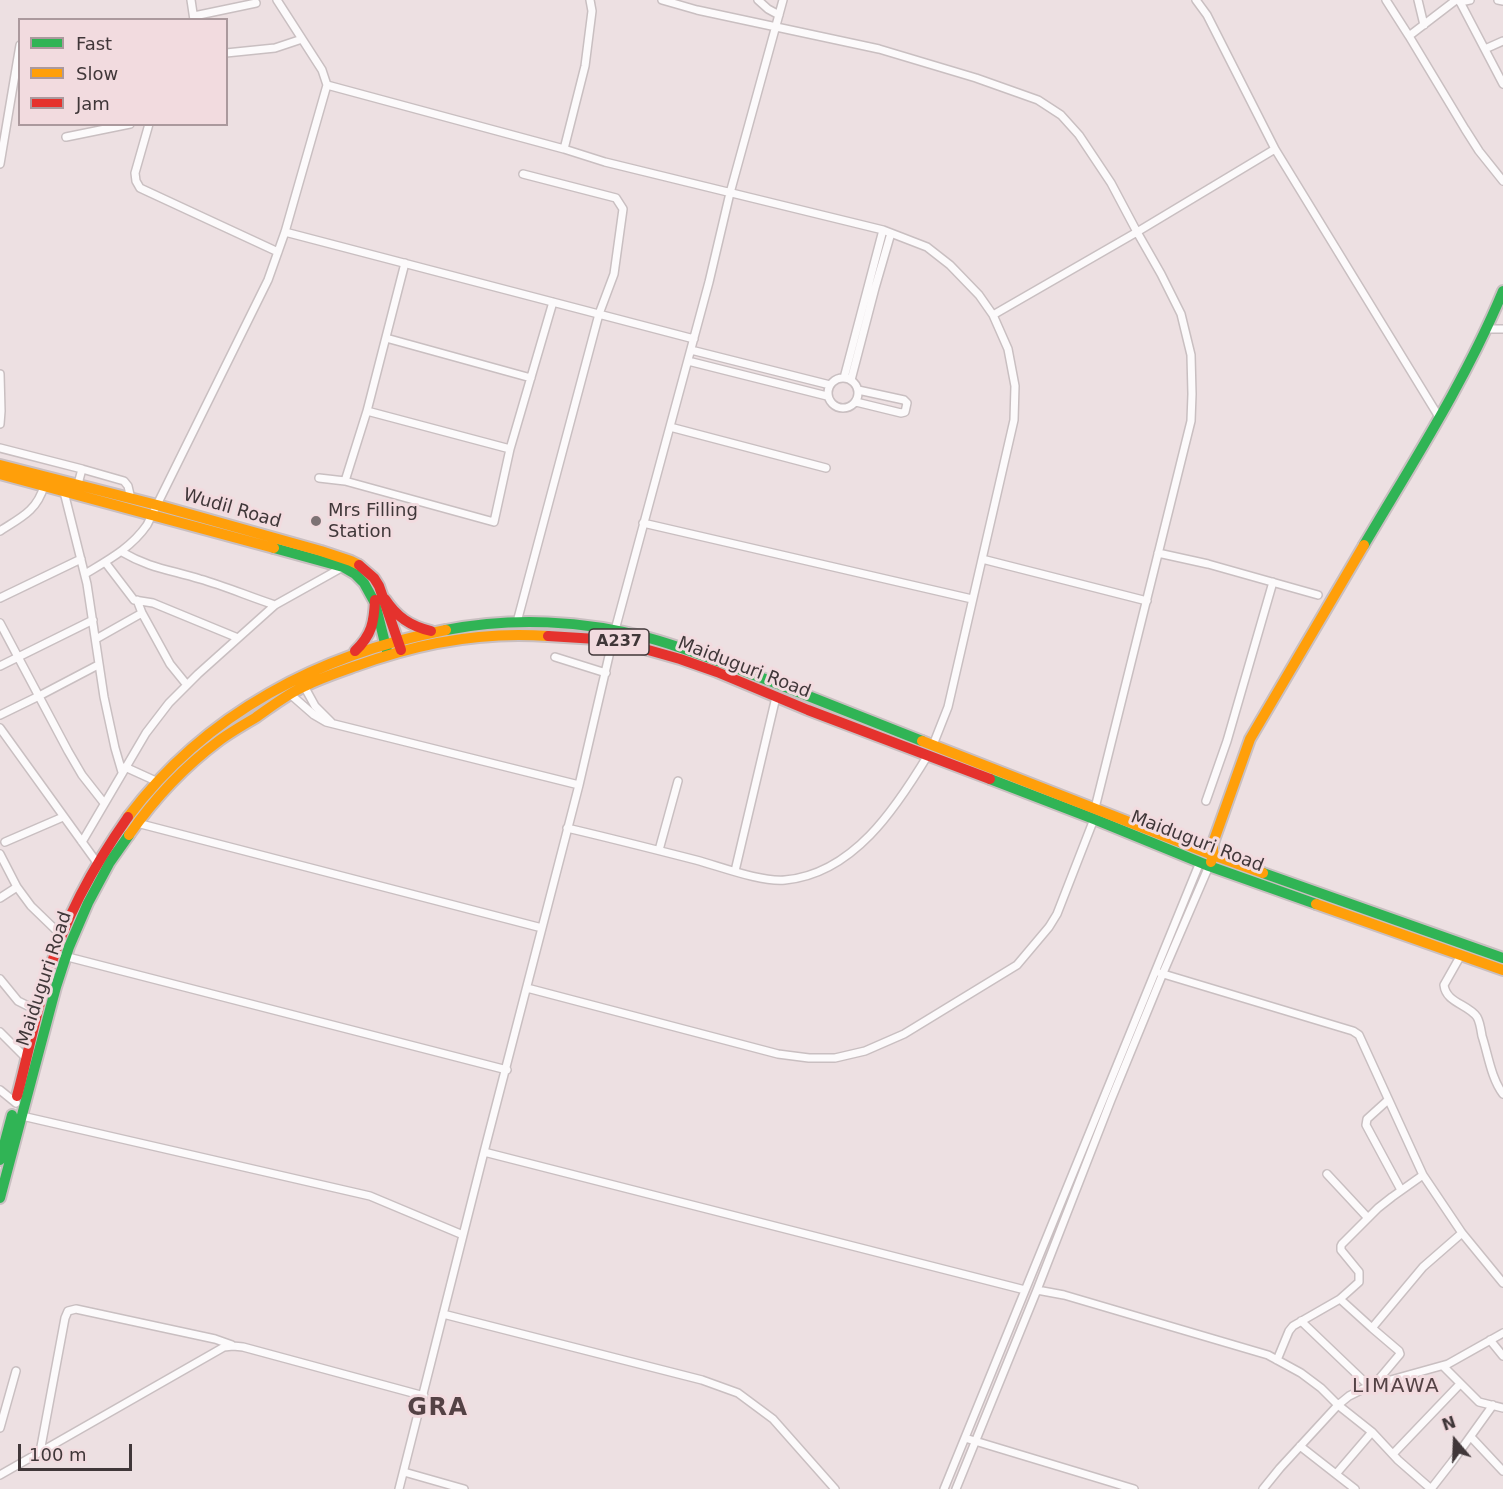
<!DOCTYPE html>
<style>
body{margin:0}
#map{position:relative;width:1503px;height:1489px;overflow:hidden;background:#ede0e2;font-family:"DejaVu Sans",sans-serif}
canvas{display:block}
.legend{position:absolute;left:18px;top:18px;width:210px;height:108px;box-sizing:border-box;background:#f2dbdf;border:2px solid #ab999d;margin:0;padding:8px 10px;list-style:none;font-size:18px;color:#403739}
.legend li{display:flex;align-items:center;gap:12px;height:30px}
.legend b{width:30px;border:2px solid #ab999d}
.north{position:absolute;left:1425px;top:1411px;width:60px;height:60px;-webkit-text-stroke:4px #f2dbdf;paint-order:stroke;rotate:341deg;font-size:16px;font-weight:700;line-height:24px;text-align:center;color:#403739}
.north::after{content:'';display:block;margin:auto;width:21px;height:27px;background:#403739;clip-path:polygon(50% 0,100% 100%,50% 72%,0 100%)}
.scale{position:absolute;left:18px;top:1444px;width:114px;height:27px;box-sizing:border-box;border:3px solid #403739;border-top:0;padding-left:8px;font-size:18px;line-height:21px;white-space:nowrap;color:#403739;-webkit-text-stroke:4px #f2dbdf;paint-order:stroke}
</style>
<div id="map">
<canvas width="1503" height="1489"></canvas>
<ul class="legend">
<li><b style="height:8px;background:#30b455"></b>Fast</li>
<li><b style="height:8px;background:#ff9f0a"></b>Slow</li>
<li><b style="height:8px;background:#e5322d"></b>Jam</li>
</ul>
<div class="north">N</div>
<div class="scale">100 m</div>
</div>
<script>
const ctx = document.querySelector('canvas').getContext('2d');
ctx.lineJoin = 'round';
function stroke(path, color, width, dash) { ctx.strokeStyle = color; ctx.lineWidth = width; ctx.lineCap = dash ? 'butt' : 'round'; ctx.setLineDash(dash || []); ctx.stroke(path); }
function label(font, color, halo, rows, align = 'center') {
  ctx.font = font + ' "DejaVu Sans",sans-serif'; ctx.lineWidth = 6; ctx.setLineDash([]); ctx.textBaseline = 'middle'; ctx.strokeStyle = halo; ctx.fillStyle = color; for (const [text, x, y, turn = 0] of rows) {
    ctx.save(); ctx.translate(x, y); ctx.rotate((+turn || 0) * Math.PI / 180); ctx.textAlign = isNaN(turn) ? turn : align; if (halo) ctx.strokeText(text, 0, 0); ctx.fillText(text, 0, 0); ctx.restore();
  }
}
const street = new Path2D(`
 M 191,0 L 194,20
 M 662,0 L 697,10 L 879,49 L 976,78 L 1038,100 L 1061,115 L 1079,135 L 1111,183 L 1137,232 L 1161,274 L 1181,314 L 1191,355 L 1192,394 L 1191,421 L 1095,808
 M 758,0 L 768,9 L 779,15
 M 1196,0 L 1207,15 L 1275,149
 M 1386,0 L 1409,36 L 1465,129 L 1479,151 L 1503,181
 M 1418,0 L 1424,25
 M 1459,0 L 1503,84
 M 1498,0 L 1503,1
 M 1460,2 L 1470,0
 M 194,16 L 256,3
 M 1409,36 L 1456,0
 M 1485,49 L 1503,41
 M 226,53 L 275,48 L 302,39
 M 327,85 L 564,149 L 605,162 L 883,230 L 927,247 L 950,265 L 979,295 L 993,315 L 1008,349 L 1015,386 L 1014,420 L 948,707 L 933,745
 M 149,124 L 135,173 L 136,181 L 140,188 L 278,252
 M 66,137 L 130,124
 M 564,149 L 585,66 L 592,11 L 590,0
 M 0,164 L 20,45
 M 285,232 L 694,339
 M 405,263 L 367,411 L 510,449 L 553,302
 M 993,315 L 1137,232 L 1275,149 L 1439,417
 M 1487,329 L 1503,329
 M 386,338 L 531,378
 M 691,350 L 830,385
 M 688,361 L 827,396
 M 0,374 L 1,411 L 0,424
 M828 393a15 15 0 1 1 30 0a15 15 0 1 1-30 0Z
 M 844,378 L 883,230
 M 851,380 L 875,288 L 891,233
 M 856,402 L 901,413 L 905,412 L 907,403 L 904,400 L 858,390
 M 670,427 L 826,468
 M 0,448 L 82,469 L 78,484
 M 82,469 L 124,481 L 128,486 L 131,499
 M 319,478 L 345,481 L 494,522 L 510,449
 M 345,481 L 367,411
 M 64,492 L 87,584 L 104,697 L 115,748 L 122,772
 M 643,523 L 972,599
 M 0,531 C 20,518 37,511 44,486
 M 122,552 C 149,568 171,570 200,579 C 225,586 250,597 275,605
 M 1158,553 L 1208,564 L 1318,595
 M 982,559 L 1147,601
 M 105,562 L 134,600 L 153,603 L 238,638
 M 85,574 C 108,560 131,548 147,525 L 268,280 L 285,232 L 327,85 L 322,70 L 277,0
 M 0,598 L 81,559
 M 142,613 L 170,664 L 187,685
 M 517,622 L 599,314 L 614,274 L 623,209 L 616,198 L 523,174
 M 0,623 L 68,751 L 82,775 L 104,803
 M 96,639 L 142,613 L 137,600
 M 555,657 L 606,673
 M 0,666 L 93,620
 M 304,686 L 315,706 L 331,722
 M 290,694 L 314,715 L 326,722 L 579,785
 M 0,715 L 39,696 L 98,665
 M 0,728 L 98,864
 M 125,767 L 158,782
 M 1206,801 L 1227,741 L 1273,582
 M 137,823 L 542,928
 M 567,828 C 610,838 653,849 696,860 C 722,867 760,882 785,880 C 853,874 896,808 928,755
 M 5,842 L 63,817
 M 82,842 L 146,733 L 169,703 L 198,674 L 275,605 L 343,567
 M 659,850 L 678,781
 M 0,854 L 17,887 L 31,906 L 62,936
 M 735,871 L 776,697
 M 0,898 L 17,887
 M 1461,955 L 1444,985 C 1446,1003 1468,1004 1477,1017 C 1480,1022 1481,1030 1482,1036 C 1488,1054 1491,1078 1503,1094
 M 64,956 L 507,1070
 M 1160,973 L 1353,1031 L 1359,1035 L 1423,1175 L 1462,1233 L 1503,1283
 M 0,979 L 18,1001 L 38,1011
 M 527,988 L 778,1054 L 809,1058 L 835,1058 L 865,1051 L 904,1034 L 1017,965 L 1049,927 L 1057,914 L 1094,819
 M 0,1032 L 26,1058
 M 0,1090 L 16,1103
 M 1388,1100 L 1367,1119 L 1366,1125 L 1401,1190
 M 22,1116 L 370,1196 L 463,1235
 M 484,1152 L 1025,1290
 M 1327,1174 L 1368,1218
 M 1037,1290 L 1064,1295 L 1268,1355 L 1301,1373 L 1321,1388 L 1338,1405 L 1372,1432 L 1398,1460 L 1431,1489
 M 1340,1299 L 1372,1328 L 1423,1267 L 1462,1233
 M 443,1314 L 702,1380 L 738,1393 L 773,1419 L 835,1489
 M 1301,1321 L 1369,1386
 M 1372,1328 L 1399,1351 L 1400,1354 L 1374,1385
 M 1490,1340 L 1503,1356
 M 1277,1360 L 1289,1331 L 1293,1326 L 1340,1299 L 1359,1282 L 1359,1272 L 1341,1250 L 1341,1246 L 1342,1244 L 1378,1208 L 1392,1197 L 1423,1175
 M 1443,1366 L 1479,1402 L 1503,1408
 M 0,1428 L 16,1371
 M 1471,1437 L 1503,1471
 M 965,1438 L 1134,1489
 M 1300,1446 L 1355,1489
 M 40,1452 L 65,1318 L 68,1311 L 76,1309 L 215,1339 L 232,1345
 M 1393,1454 L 1460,1384
 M 404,1472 L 464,1489
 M 1336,1474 L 1372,1432
 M 0,1475 L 224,1347 L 233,1346 L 243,1347 L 424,1396
 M 399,1489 L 484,1152 L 579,785 L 615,630 L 709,282 L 730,193 L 783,0
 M 944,1489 L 1200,862
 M 956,1489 L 1037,1290 L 1111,1100 L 1163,973 L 1209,866
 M 1263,1489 L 1280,1468 L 1338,1405 L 1349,1396 L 1369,1386 L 1448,1364 L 1503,1333
 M 1431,1489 L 1452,1462 L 1493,1405`);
const fast = new Path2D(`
 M 1364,545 C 1413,462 1466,380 1503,291
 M 274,548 L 343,567 L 355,574 L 364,583 L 375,603 L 387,651
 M 446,630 C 512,617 583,620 649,638 C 693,650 735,668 778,684 C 826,703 874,722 922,741
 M 990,779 L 1094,819 L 1209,866 L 1316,904
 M 1263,873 L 1503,958
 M 0,1160 L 12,1115
 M 0,1198 L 56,987 L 69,947 L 88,903 L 110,862 L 129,835`);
const slow = new Path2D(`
 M 0,465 L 157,505 L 321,551 L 351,561 L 359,565
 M 0,474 L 274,548
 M 922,741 L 1213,855 L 1263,873
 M 128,817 C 206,713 320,654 446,630
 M 129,835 C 154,799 185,766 220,740 C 231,732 243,725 255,718 C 271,707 287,694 305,686 C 321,678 339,672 356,666 C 418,643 482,631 548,636
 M 1211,862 L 1213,855 L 1213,843 L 1250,739 L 1364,545
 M 1316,904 L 1503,970`);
const jam = new Path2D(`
 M 359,565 L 374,578 L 379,586 L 401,650
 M 385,599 C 397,617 410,626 431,631
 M 548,636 L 613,640 L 680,659 L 717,672 L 808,710 L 990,779
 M 355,651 C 372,635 374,622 375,600
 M 17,1096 C 28,1055 36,1012 49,971 C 66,916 95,864 128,817`);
stroke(street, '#c9bfc1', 10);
stroke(fast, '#c9bfc1', 14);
stroke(slow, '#c9bfc1', 14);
stroke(jam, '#c9bfc1', 14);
stroke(street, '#fcfafb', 7);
stroke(fast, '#30b455', 10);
stroke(slow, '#ff9f0a', 10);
stroke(jam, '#e5322d', 10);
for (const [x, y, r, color] of [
 [316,521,6,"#7d7274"]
]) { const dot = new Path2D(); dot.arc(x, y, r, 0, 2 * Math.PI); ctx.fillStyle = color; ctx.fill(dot); stroke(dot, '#f2dbdf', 2); }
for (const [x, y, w] of [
 [619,642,60]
]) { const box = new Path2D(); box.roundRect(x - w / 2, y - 13, w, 26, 4.5); ctx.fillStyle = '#f2dbdf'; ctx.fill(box); stroke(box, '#403739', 1.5); }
label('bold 16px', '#403739', null, [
 ["A237",619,642]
]);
label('18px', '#403739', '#f2dbdf', [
 ["Wudil Road",232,509,16],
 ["Maiduguri Road",744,668,21],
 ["Maiduguri Road",1197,842,21],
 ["Maiduguri Road",45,979,-72]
]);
label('18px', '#403739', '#f2dbdf', [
 ["Mrs Filling",328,511],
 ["Station",328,532]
], 'left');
ctx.letterSpacing = '1.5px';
label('20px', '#544245', '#f2dbdf', [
 ["LIMAWA",1396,1387]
]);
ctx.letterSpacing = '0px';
ctx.letterSpacing = '1.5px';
label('bold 24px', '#544245', '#f2dbdf', [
 ["GRA",438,1409]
]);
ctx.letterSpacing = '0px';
</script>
